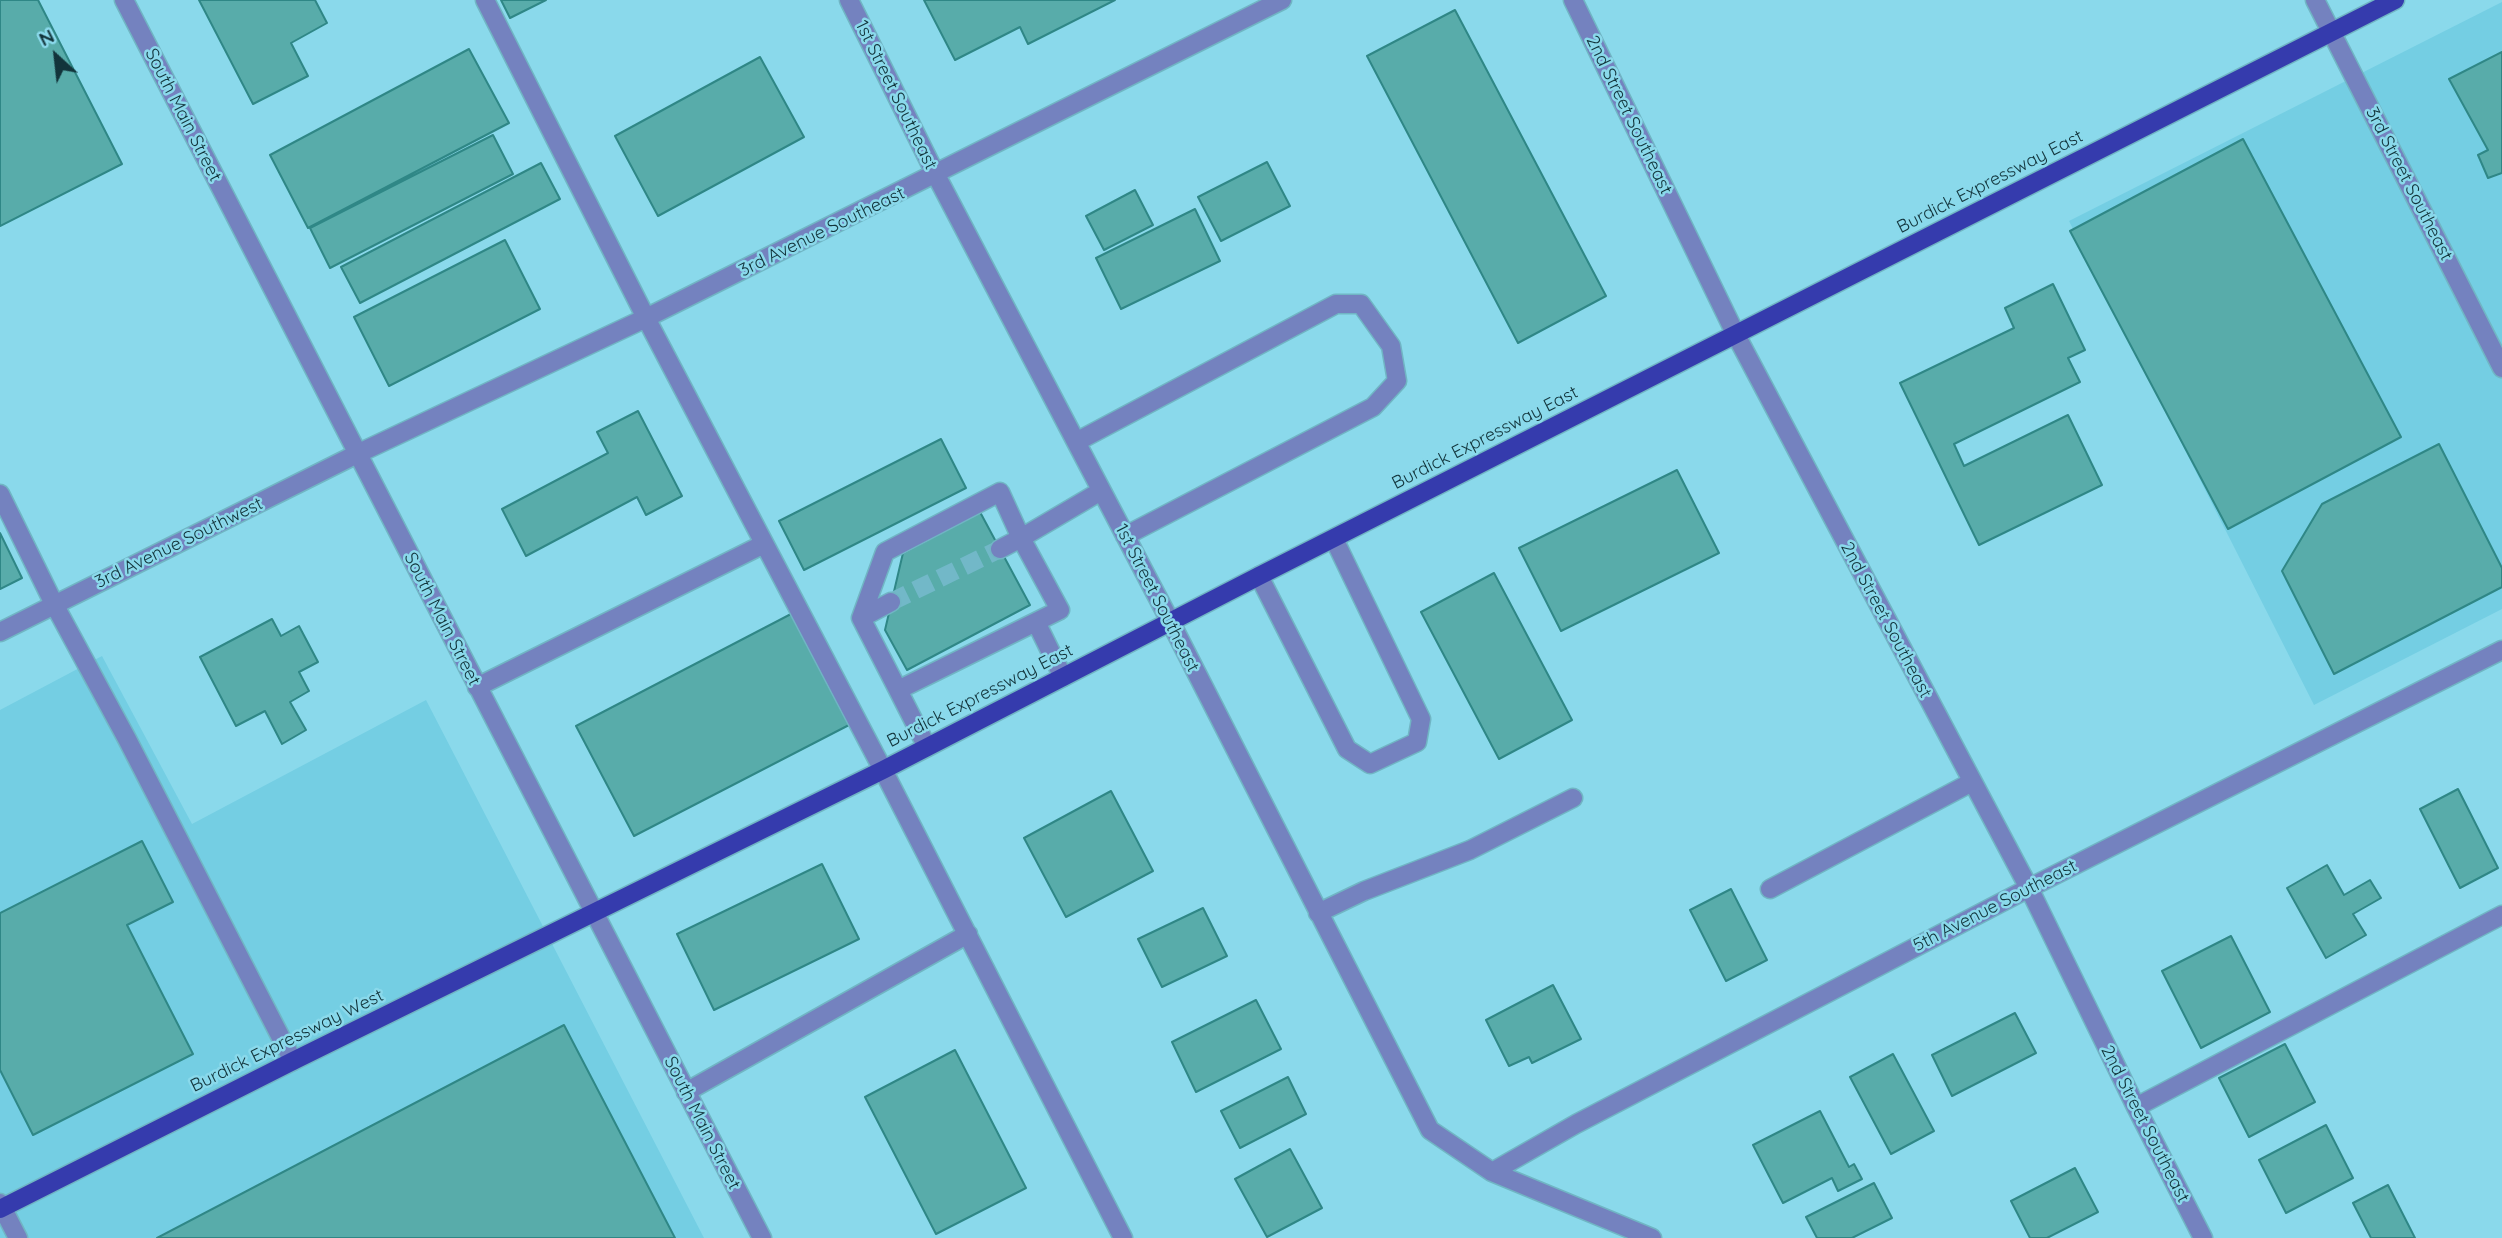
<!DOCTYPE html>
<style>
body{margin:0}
#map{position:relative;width:2502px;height:1238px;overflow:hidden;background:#8ad9eb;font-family:Quicksand,sans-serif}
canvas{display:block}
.north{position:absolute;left:21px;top:21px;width:70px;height:70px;-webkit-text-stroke:5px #8ad9eb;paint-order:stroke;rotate:333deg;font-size:19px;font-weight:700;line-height:28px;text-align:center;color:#12343b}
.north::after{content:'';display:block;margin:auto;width:24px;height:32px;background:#12343b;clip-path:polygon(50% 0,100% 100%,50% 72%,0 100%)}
</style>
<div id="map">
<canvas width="2502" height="1238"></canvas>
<div class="north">N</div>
</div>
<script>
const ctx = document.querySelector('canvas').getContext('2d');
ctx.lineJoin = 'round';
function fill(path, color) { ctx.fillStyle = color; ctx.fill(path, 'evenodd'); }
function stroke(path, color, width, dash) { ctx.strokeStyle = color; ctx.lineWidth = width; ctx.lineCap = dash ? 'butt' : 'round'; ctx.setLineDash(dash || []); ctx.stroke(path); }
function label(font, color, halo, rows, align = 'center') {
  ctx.font = font + ' Quicksand,sans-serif'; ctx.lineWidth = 5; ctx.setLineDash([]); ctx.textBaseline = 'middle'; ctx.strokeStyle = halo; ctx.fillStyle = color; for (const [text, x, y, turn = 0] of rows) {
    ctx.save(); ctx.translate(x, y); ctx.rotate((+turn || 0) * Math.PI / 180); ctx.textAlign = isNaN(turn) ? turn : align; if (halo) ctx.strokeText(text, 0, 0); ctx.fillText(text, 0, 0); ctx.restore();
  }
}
fill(new Path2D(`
 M 2502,2 L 2502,609 L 2314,705 L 2069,221 Z
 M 102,656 L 192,824 L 426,700 L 704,1238 L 0,1238 L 0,710 Z`), '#74cee3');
const building = new Path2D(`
 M 0,0 L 38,0 L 122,164 L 0,226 Z
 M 199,0 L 315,0 L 327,23 L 291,43 L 308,76 L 253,104 Z
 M 501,0 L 546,0 L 510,18 Z
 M 924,0 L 1115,0 L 1028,44 L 1020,27 L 955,60 Z
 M 1455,10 L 1606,296 L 1518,343 L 1367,56 Z
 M 469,49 L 509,123 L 308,228 L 270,155 Z
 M 2502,52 L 2502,173 L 2488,178 L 2478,155 L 2488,150 L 2449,79 Z
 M 760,57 L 804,137 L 658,216 L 615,136 Z
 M 493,135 L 513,174 L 330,268 L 310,228 Z
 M 2243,139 L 2401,437 L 2228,529 L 2070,231 Z
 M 1267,162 L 1290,206 L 1221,241 L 1198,197 Z
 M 541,163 L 560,199 L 360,303 L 341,267 Z
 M 1135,190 L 1153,225 L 1104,250 L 1086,216 Z
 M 1195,209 L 1220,261 L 1121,309 L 1096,258 Z
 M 505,240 L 540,309 L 389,386 L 354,317 Z
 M 2053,284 L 2085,350 L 2068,358 L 2080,382 L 1954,444 L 1964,466 L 2068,415 L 2102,485 L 1979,545 L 1900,383 L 2014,328 L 2005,308 Z
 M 638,411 L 682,496 L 646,515 L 637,497 L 526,556 L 502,509 L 608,453 L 597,432 Z
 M 941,439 L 966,488 L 804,570 L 779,521 Z
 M 2439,444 L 2502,568 L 2502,587 L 2334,674 L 2282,571 L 2322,504 Z
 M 1677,470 L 1719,553 L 1561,631 L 1519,548 Z
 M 980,512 L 1030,605 L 907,670 L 885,630 L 903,553 Z
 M 0,533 L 22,578 L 0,589 Z
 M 1494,573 L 1572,720 L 1499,759 L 1421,612 Z
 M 791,614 L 849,725 L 634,836 L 576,726 Z
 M 272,619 L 281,636 L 299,626 L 318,662 L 299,672 L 309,691 L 290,702 L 306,730 L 282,744 L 265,711 L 236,726 L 200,657 Z
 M 2458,789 L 2498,868 L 2460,888 L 2420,809 Z
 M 1111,791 L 1153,871 L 1066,917 L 1024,838 Z
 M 142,841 L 173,902 L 127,925 L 193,1054 L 33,1135 L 0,1070 L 0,913 Z
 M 822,864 L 859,939 L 714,1010 L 677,934 Z
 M 2327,865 L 2344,895 L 2370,880 L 2381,898 L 2353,914 L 2366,935 L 2326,958 L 2287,888 Z
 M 1731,889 L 1767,960 L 1726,981 L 1690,910 Z
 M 1203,908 L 1227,956 L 1162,987 L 1138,939 Z
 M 2231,936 L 2270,1012 L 2201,1048 L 2162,971 Z
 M 1553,985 L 1581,1039 L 1532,1063 L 1529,1057 L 1509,1066 L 1486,1020 Z
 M 1256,1000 L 1281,1049 L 1196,1092 L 1172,1042 Z
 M 2015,1013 L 2036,1053 L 1952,1096 L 1932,1055 Z
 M 564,1025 L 675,1238 L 157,1238 Z
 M 2285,1044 L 2315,1102 L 2249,1137 L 2219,1078 Z
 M 955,1050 L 1026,1188 L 936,1234 L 865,1097 Z
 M 1893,1054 L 1934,1131 L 1891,1154 L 1850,1077 Z
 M 1288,1077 L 1306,1114 L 1240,1148 L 1221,1111 Z
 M 1820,1111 L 1849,1167 L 1854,1164 L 1862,1179 L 1838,1191 L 1832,1178 L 1783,1203 L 1753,1145 Z
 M 2326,1125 L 2353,1178 L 2286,1213 L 2259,1160 Z
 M 1290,1149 L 1322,1208 L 1267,1237 L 1235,1179 Z
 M 2075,1168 L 2098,1212 L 2047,1238 L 2030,1238 L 2011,1201 Z
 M 1874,1183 L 1892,1218 L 1852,1238 L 1817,1238 L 1806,1217 Z
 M 2388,1185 L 2415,1238 L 2371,1238 L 2353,1203 Z`);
fill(building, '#58acaa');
stroke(building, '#2f8786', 2);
stroke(new Path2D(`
 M 891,602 L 1000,549`), '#72b8c8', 18, [18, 9]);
const minor = new Path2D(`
 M 124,0 L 762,1238
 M 485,0 L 646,318 L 883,770 L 1123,1238
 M 849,0 L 936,175 L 1170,621 L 1430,1130 L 1492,1172 L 1652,1238
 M 1573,0 L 1736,335 L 2029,888 L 2136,1107 L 2203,1238
 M 2315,0 L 2502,368
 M 1076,442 L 1336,304 L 1361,304 L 1391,346 L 1397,381 L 1373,407 L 1125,536
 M 0,494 L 54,604 L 127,739 L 293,1061
 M 1000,549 L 1021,538 L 1000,492 L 885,552 L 861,618 L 898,690 L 1060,610 L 1021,538 L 1101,491
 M 1259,576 L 1347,749 L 1370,764 L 1417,742 L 1421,719 L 1334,539
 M 861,618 L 891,602
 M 1036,622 L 1063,677
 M 0,632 L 357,454 L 646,318 L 1282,0
 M 477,687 L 764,544
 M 898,690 L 927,747
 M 1770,889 L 1972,782
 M 1318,913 L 1364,891 L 1470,850 L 1573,798
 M 686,1092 L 968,934
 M 2136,1107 L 2502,915
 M 1492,1172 L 1576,1124 L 2029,888 L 2502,650
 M 0,1203 L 18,1238`);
const major = new Path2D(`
 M 0,1209 L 293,1061 L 883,770 L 1259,576 L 2395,0`);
stroke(minor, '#70b5c4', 21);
stroke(major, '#70b5c4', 21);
stroke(minor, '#7482bf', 18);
stroke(major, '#353bad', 18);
label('18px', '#12343b', '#8ad9eb', [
 ["1st Street Southeast",896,95,64],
 ["South Main Street",183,115,63],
 ["2nd Street Southeast",1629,115,64],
 ["Burdick Expressway East",1990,182,-27],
 ["3rd Street Southeast",2409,184,63],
 ["3rd Avenue Southeast",822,232,-26],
 ["Burdick Expressway East",1485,438,-27],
 ["3rd Avenue Southwest",179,543,-26],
 ["1st Street Southeast",1157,598,63],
 ["South Main Street",442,619,63],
 ["2nd Street Southeast",1886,620,62],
 ["Burdick Expressway East",980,696,-27],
 ["5th Avenue Southeast",1995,906,-27],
 ["Burdick Expressway West",287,1041,-26],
 ["South Main Street",702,1123,63],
 ["2nd Street Southeast",2145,1124,63]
]);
</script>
